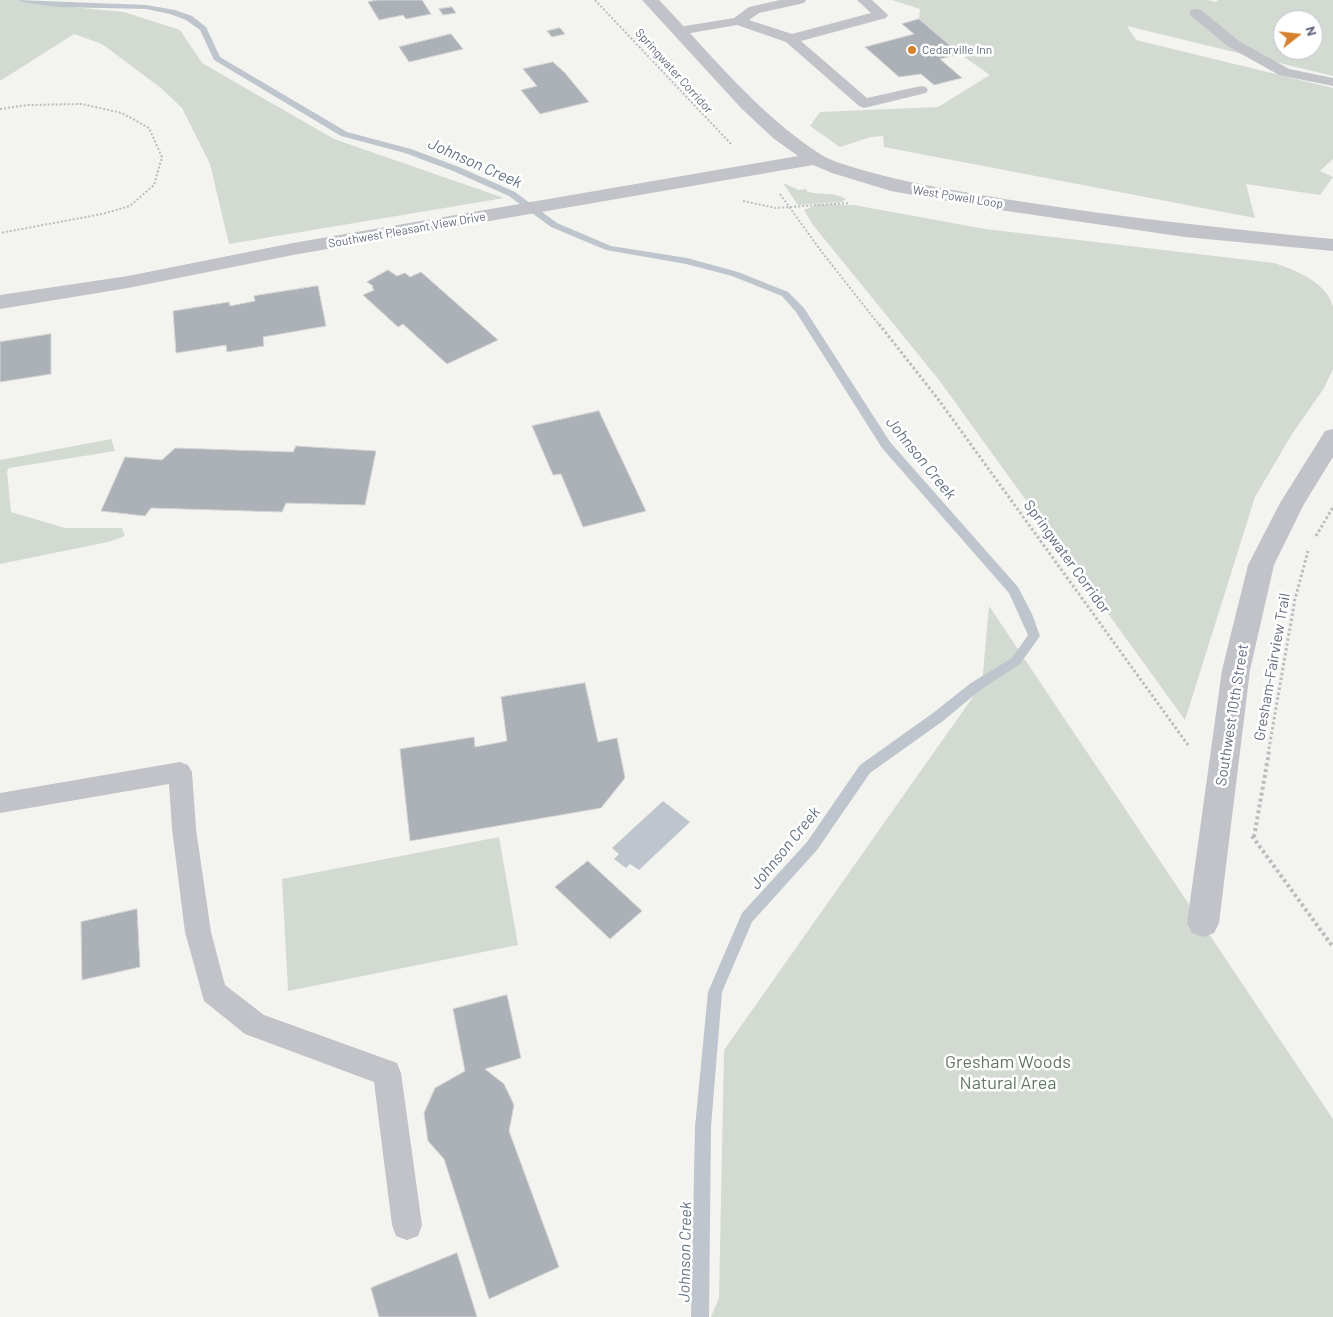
<!DOCTYPE html>
<style>
body{margin:0}
#map{position:relative;width:1333px;height:1317px;overflow:hidden;background:#f3f4f0;font-family:Barlow,sans-serif}
canvas{display:block}
.north{position:absolute;left:1273px;top:10px;width:50px;height:50px;box-sizing:border-box;background:#fff;border:1px solid #c1c4cc;border-radius:50%;rotate:74deg;font-size:14px;font-weight:700;line-height:20px;text-align:center;color:#656c7f}
.north::after{content:'';display:block;margin:auto;width:18px;height:22px;background:#d6812d;clip-path:polygon(50% 0,100% 100%,50% 72%,0 100%)}
</style>
<div id="map">
<canvas width="1333" height="1317"></canvas>
<div class="north">N</div>
</div>
<script>
const ctx = document.querySelector('canvas').getContext('2d');
ctx.lineJoin = 'round';
function fill(path, color) { ctx.fillStyle = color; ctx.fill(path, 'evenodd'); }
function stroke(path, color, width, dash) { ctx.strokeStyle = color; ctx.lineWidth = width; ctx.lineCap = dash ? 'butt' : 'round'; ctx.setLineDash(dash || []); ctx.stroke(path); }
function label(font, color, halo, rows, align = 'center') {
  ctx.font = font + ' Barlow,sans-serif'; ctx.lineWidth = 5; ctx.setLineDash([]); ctx.textBaseline = 'middle'; ctx.strokeStyle = halo; ctx.fillStyle = color; for (const [text, x, y, turn = 0] of rows) {
    ctx.save(); ctx.translate(x, y); ctx.rotate((+turn || 0) * Math.PI / 180); ctx.textAlign = isNaN(turn) ? turn : align; if (halo) ctx.strokeText(text, 0, 0); ctx.fillText(text, 0, 0); ctx.restore();
  }
}
fill(new Path2D(`
 M 0,0 L 22,0 L 29,3 L 124,12 L 180,30 L 202,63 L 334,139 L 504,198 L 229,244 L 210,164 L 182,108 L 161,88 L 102,44 L 74,34 L 0,81 Z
 M 892,0 L 1208,0 L 1216,2 L 1218,0 L 1333,0 L 1333,76 L 1127,26 L 1136,40 L 1333,88 L 1333,159 L 1320,171 L 1333,177 L 1320,195 L 1246,184 L 1255,218 L 884,147 L 883,136 L 871,137 L 840,147 L 810,126 L 820,112 L 938,107 L 990,75 L 960,54 L 919,19 L 920,9 ZM 1283,20 L 1313,20 L 1313,50 L 1283,50 Z
 M 783,183 L 799,190 L 807,189 L 806,191 C 820,196 831,191 846,199 L 842,202 L 798,205 Z
 M 818,204 L 854,205 L 985,229 L 1274,263 C 1295,270 1327,282 1333,307 L 1333,369 L 1324,388 L 1292,434 L 1255,497 L 1185,720 L 939,380 L 813,225 L 804,210 Z
 M 111,439 L 115,451 L 9,468 L 7,472 L 11,512 L 65,528 L 122,528 L 125,536 L 108,542 L 0,564 L 0,460 Z
 M 989,606 L 1333,1119 L 1333,1317 L 711,1317 L 719,1298 L 724,1050 L 982,684 Z
 M 499,837 L 518,945 L 288,991 L 282,879 Z`), '#d3dad1');
fill(new Path2D(`
 M 663,801 L 690,822 L 639,870 L 630,864 L 626,868 L 614,859 L 619,854 L 612,848 Z`), '#bfc5cc');
fill(new Path2D(`
 M 18,0 L 146,5 L 175,10 L 192,16 L 206,27 L 220,57 L 347,132 L 411,149 L 459,167 L 515,192 L 557,223 L 611,246 L 687,258 L 738,272 L 788,292 L 804,308 L 890,442 L 1018,587 L 1032,614 L 1040,636 L 1020,664 L 979,691 L 943,721 L 870,773 L 817,850 L 752,922 L 722,992 L 711,1127 L 709,1317 L 691,1317 L 695,1127 L 708,992 L 742,913 L 807,842 L 860,765 L 933,713 L 971,683 L 1012,658 L 1028,635 L 1009,593 L 882,448 L 796,312 L 782,296 L 732,276 L 686,264 L 606,250 L 551,227 L 509,196 L 453,171 L 405,153 L 341,136 L 214,60 L 200,30 L 186,20 L 170,14 L 146,9 L 56,7 L 22,2 Z`), '#bfc5cc');
const building = new Path2D(`
 M 378,0 L 422,0 L 431,14 L 406,19 L 403,15 L 379,20 L 368,2 Z
 M 452,7 L 456,13 L 443,15 L 439,9 Z
 M 919,19 L 960,54 L 940,59 L 962,78 L 934,85 L 921,74 L 899,77 L 865,47 L 914,34 L 902,24 Z
 M 560,28 L 565,34 L 552,37 L 547,31 Z
 M 451,34 L 463,49 L 409,62 L 399,47 Z
 M 553,62 L 565,73 L 589,102 L 540,114 L 521,90 L 537,86 L 523,69 Z
 M 388,270 L 397,276 L 405,273 L 410,277 L 421,272 L 498,340 L 447,364 L 403,324 L 398,327 L 363,295 L 374,290 L 372,287 L 373,286 L 367,282 Z
 M 318,286 L 326,326 L 263,337 L 264,346 L 227,352 L 226,345 L 176,353 L 173,311 L 229,302 L 230,306 L 255,301 L 254,296 Z
 M 51,334 L 51,374 L 0,382 L 0,342 Z
 M 599,411 L 646,511 L 583,527 L 561,474 L 553,475 L 532,426 Z
 M 296,446 L 376,451 L 365,505 L 286,503 L 282,512 L 151,508 L 145,516 L 101,511 L 125,457 L 162,460 L 175,448 L 293,452 Z
 M 585,683 L 598,742 L 617,738 L 625,778 L 601,808 L 410,841 L 400,749 L 474,737 L 475,747 L 507,741 L 501,697 Z
 M 588,861 L 642,911 L 610,939 L 555,887 Z
 M 137,909 L 140,967 L 82,980 L 81,922 Z
 M 507,995 L 521,1058 L 485,1069 L 504,1084 L 514,1105 L 509,1131 L 559,1267 L 489,1299 L 444,1159 L 428,1141 L 424,1113 L 435,1088 L 465,1071 L 453,1009 Z
 M 457,1253 L 477,1317 L 379,1317 L 371,1288 Z`);
fill(building, '#acb0b7');
stroke(building, '#d4d5d3', 1);
stroke(new Path2D(`
 M 595,0 L 732,145
 M 0,109 L 27,105 L 82,104 L 122,113 L 149,128 L 162,157 L 154,185 L 130,206 L 102,214 L 0,233
 M 780,194 L 821,251 L 880,326
 M 743,201 L 776,208 L 848,203`), '#bbbcbf', 2, [2, 2]);
stroke(new Path2D(`
 M 879,324 L 938,399 L 1188,745
 M 1316,536 L 1333,507
 M 1268,754 L 1295,599 L 1308,551`), '#bbbcbf', 3, [2.5, 2.5]);
stroke(new Path2D(`
 M 1252,836 L 1333,947
 M 1254,837 L 1269,752`), '#bbbcbf', 4, [3, 3]);
fill(new Path2D(`
 M 780,0 L 806,0 L 804,3 L 759,13 L 749,20 L 792,34 L 871,13 L 857,0 L 872,0 L 888,15 L 886,18 L 801,41 L 867,98 L 921,86 L 926,87 L 928,90 L 926,93 L 864,108 L 859,106 L 786,42 L 737,25 L 679,35 L 674,34 L 672,31 L 674,28 L 679,27 L 734,18 L 749,7 Z
 M 1196,9 L 1201,10 L 1239,41 L 1289,69 L 1333,78 L 1333,86 L 1279,75 L 1229,47 L 1191,16 L 1189,13 L 1191,10 Z
 M 180,762 L 188,765 L 192,772 L 196,829 L 211,932 L 225,985 L 264,1015 L 397,1063 L 401,1073 L 422,1225 L 418,1236 L 407,1240 L 396,1236 L 392,1225 L 374,1082 L 245,1034 L 204,1001 L 185,932 L 172,829 L 169,784 L 0,813 L 0,793 Z`), '#c2c3c8');
fill(new Path2D(`
 M 1333,429 L 1333,457 L 1304,504 L 1274,565 L 1250,670 L 1219,923 L 1214,933 L 1203,937 L 1192,933 L 1187,923 L 1222,670 L 1248,565 L 1280,503 L 1325,431 Z`), '#c2c3c8');
fill(new Path2D(`
 M 642,0 L 659,0 C 710,53 758,114 820,154 C 831,161 846,165 859,169 C 892,179 924,185 958,191 C 1082,213 1207,227 1333,239 L 1333,251 L 1185,237 L 993,209 L 891,191 L 832,173 L 813,165 L 293,255 L 128,288 L 0,309 L 0,295 L 128,276 L 293,243 L 798,156 L 773,138 L 741,108 Z`), '#c2c3c8');
for (const [x, y, r, color] of [
 [912,50,5,"#d6812d"]
]) { const dot = new Path2D(); dot.arc(x, y, r, 0, 2 * Math.PI); ctx.fillStyle = color; ctx.fill(dot); stroke(dot, '#fff', 2); }
label('12px', '#656c7f', '#fff', [
 ["Cedarville Inn",922,50]
], 'left');
label('12px', '#656c7f', '#fff', [
 ["Springwater Corridor",674,71,48],
 ["West Powell Loop",958,197,9],
 ["Southwest Pleasant View Drive",407,230,-10]
]);
label('15px', '#656c7f', '#fff', [
 ["Springwater Corridor",1067,557,54],
 ["Gresham-Fairview Trail",1272,667,-80],
 ["Southwest 10th Street",1232,715,-81]
]);
label('italic 16px', '#657484', '#fff', [
 ["Johnson Creek",475,163,24],
 ["Johnson Creek",921,458,51],
 ["Johnson Creek",785,848,-51],
 ["Johnson Creek",685,1252,-89]
]);
label('18px', '#637764', '#fff', [
 ["Gresham Woods",1008,1062],
 ["Natural Area",1008,1083]
]);
</script>
